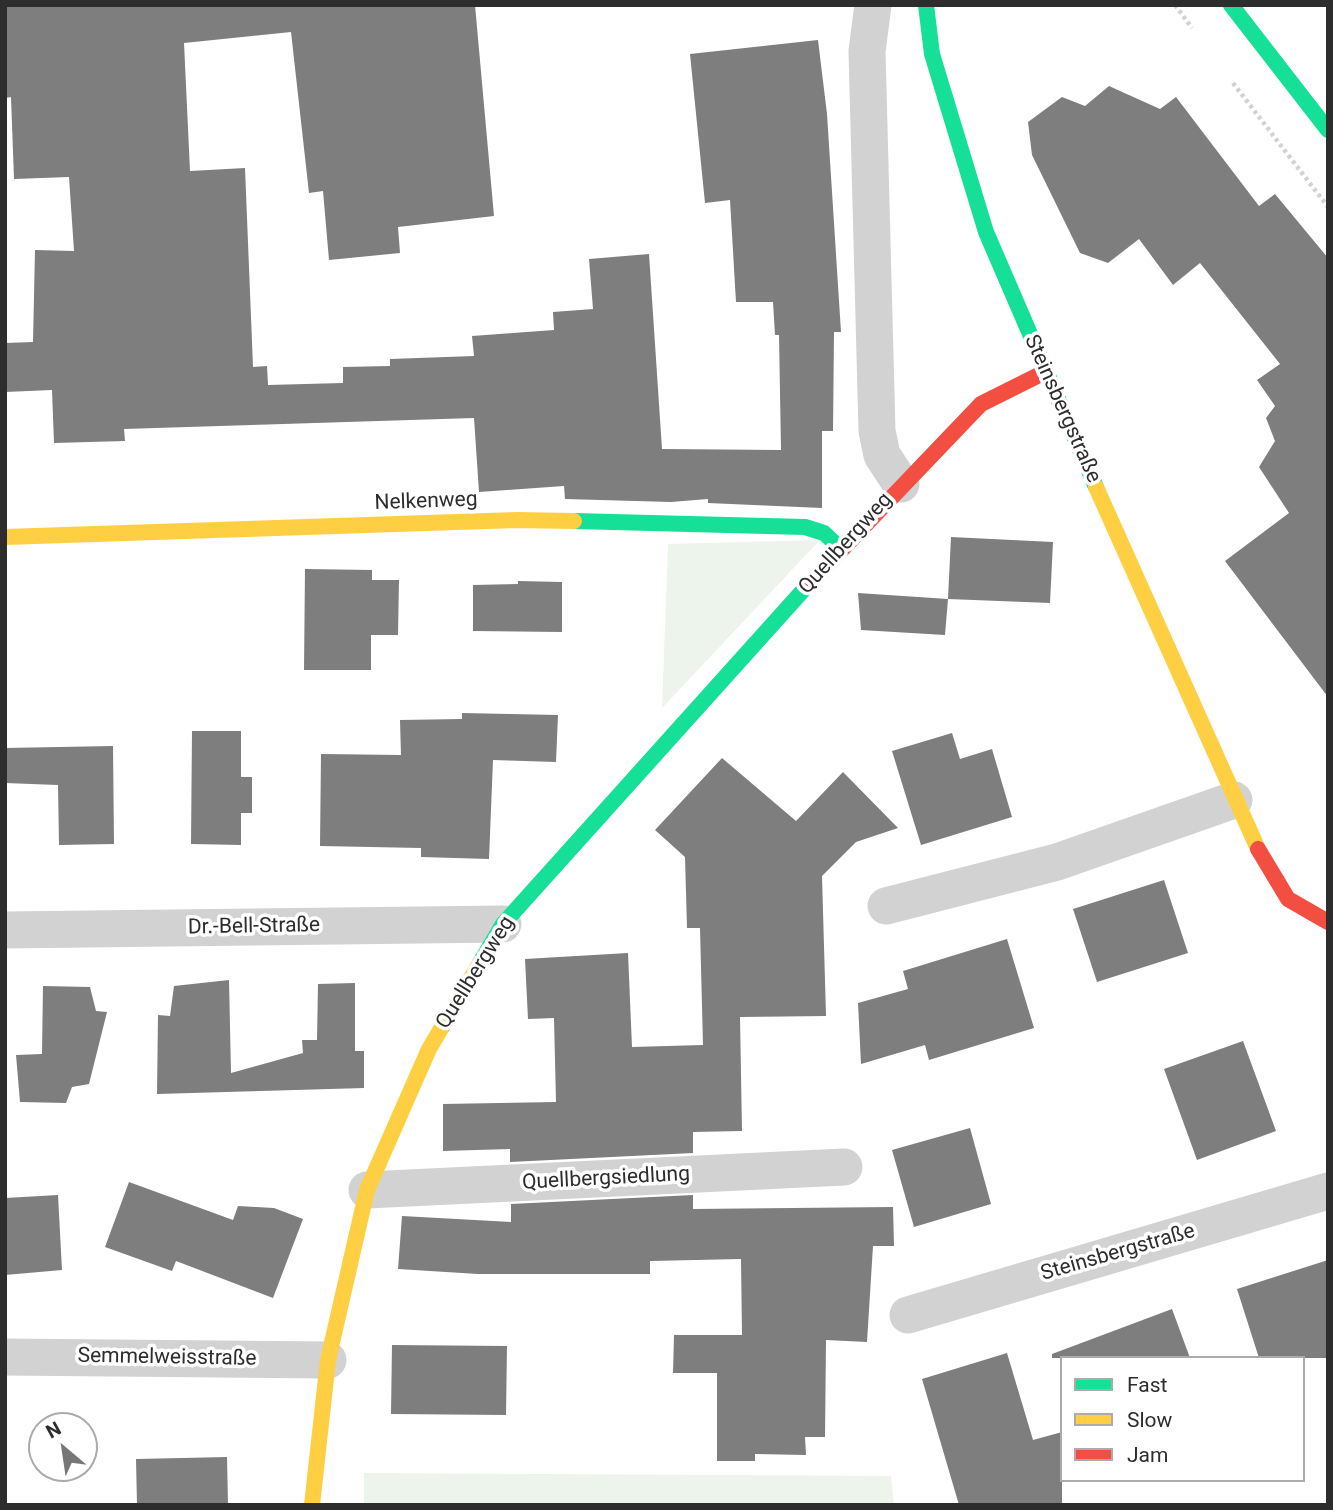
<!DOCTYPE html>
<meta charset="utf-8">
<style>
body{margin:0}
#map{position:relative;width:1333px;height:1510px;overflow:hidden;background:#fff;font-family:Roboto,sans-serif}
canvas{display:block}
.frame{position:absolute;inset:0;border:7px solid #2d2d2d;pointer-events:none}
.legend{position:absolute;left:1060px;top:1356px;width:245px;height:126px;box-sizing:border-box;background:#fff;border:2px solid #ababab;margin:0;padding:9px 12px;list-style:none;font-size:21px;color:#2d2d2d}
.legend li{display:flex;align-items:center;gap:14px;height:35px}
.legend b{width:35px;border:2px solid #ababab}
.north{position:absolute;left:28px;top:1412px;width:70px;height:70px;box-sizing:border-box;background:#fff;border:2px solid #ababab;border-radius:50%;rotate:331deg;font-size:19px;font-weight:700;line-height:28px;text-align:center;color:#2d2d2d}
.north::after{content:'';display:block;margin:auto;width:24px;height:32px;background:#767676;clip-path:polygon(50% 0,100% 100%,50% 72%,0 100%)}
</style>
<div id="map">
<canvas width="1333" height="1510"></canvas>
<div class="frame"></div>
<ul class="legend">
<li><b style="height:9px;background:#16e098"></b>Fast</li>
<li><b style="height:9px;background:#ffcf43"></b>Slow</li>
<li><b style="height:9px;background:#f24e42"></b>Jam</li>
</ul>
<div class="north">N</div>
</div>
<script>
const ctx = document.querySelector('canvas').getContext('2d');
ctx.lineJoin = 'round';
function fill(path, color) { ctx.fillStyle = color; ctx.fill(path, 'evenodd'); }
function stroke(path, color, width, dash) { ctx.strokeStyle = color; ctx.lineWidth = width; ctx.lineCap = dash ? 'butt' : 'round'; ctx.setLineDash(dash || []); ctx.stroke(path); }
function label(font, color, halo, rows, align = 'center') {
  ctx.font = font + ' Roboto,sans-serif'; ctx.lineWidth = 7; ctx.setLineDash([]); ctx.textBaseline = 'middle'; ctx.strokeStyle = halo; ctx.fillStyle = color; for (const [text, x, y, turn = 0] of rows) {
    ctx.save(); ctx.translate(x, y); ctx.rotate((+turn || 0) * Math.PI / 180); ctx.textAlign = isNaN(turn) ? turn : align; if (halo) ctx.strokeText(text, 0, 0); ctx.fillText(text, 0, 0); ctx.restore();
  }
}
fill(new Path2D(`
 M 820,540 L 662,708 L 668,544 Z
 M 364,1473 L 891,1476 L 894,1505 L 364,1505 Z`), '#edf4eb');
fill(new Path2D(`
 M 5,5 L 475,5 L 494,216 L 398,227 L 400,253 L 329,260 L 323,191 L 309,193 L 291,32 L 184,43 L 190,171 L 245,168 L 253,367 L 267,366 L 268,385 L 343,383 L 343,367 L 390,366 L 390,359 L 474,356 L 472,336 L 554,330 L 553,312 L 593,309 L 589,259 L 649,254 L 662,449 L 781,450 L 779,335 L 775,335 L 773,302 L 736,302 L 730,200 L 705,203 L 690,54 L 818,40 L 827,114 L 841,332 L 834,332 L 833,431 L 822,431 L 822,508 L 708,503 L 708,499 L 671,502 L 565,499 L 564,486 L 479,492 L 474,418 L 124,429 L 125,441 L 54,443 L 52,390 L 5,392 L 5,343 L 33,342 L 35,250 L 74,251 L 69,177 L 14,179 L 11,97 L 5,98 Z
 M 1109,86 L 1160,109 L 1176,97 L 1259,206 L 1275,194 L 1328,258 L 1328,697 L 1225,561 L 1289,513 L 1259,467 L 1275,441 L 1266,418 L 1275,406 L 1257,380 L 1280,364 L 1200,263 L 1173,285 L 1139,239 L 1108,263 L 1080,253 L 1032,155 L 1028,122 L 1062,97 L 1085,106 Z
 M 951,537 L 1053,542 L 1050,603 L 948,599 Z
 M 305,569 L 372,570 L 372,580 L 399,580 L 398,635 L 371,635 L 371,670 L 304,670 Z
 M 518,581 L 562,582 L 562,632 L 473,631 L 473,585 L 518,584 Z
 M 858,593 L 948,599 L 945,635 L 861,630 Z
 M 462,713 L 558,715 L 556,762 L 493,760 L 489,859 L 421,857 L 421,848 L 320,846 L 321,754 L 401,755 L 400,720 L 462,719 Z
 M 192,731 L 241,731 L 241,777 L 252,777 L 252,813 L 241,813 L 241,845 L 191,844 Z
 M 952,733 L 960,759 L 992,749 L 1012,817 L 921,845 L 892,751 Z
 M 113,746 L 114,844 L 59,845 L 58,785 L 5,783 L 5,748 Z
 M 722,758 L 796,821 L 843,772 L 898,828 L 856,842 L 822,876 L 826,1016 L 740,1017 L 742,1131 L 693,1132 L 693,1153 L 510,1162 L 510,1149 L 443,1151 L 443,1104 L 556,1102 L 554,1018 L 528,1019 L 525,959 L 628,953 L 632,1047 L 703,1045 L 700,928 L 687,928 L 685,857 L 655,830 Z
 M 1164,880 L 1188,953 L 1097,982 L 1073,909 Z
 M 1007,939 L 1034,1028 L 929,1060 L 925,1045 L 861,1064 L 858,1003 L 908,989 L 903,971 Z
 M 229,980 L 231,1073 L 303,1053 L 302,1040 L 317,1040 L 318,984 L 355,983 L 355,1051 L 364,1051 L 364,1088 L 157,1094 L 158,1015 L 170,1016 L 174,986 Z
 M 43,986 L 90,987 L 96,1011 L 107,1012 L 89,1084 L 72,1087 L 66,1103 L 20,1102 L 16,1055 L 42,1054 Z
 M 1243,1041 L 1276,1131 L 1197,1160 L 1164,1069 Z
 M 970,1128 L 991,1204 L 914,1227 L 892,1150 Z
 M 129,1182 L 233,1220 L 238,1206 L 274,1208 L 303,1219 L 273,1298 L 176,1261 L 172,1271 L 105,1247 Z
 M 58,1195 L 62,1270 L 5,1275 L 5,1198 Z
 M 693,1195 L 693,1209 L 893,1207 L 894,1246 L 873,1246 L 867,1342 L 826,1340 L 825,1437 L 805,1437 L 806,1455 L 755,1454 L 755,1461 L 717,1461 L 717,1373 L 673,1373 L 674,1335 L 742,1335 L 741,1259 L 650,1261 L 650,1274 L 478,1274 L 398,1269 L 402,1216 L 511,1222 L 511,1204 Z
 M 1328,1260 L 1328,1358 L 1259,1358 L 1237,1289 Z
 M 1172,1309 L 1190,1358 L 1052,1358 L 1052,1354 Z
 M 392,1345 L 507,1346 L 506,1415 L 391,1414 Z
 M 1007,1353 L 1033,1440 L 1062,1432 L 1062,1505 L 959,1505 L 922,1379 Z
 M 227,1457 L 228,1505 L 137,1505 L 136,1459 Z`), '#7e7e7e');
stroke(new Path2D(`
 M 1175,5 L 1192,28
 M 1233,83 L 1328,207`), '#d2d2d2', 4.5, [3.5, 3.5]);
stroke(new Path2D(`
 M 873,5 L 867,51 L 877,431 L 882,455 L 901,484
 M 886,906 L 1057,862 L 1234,800
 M 5,930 L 503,924
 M 367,1190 L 844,1167
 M 908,1315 L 1328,1191
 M 5,1357 L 328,1360`), '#d2d2d2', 37);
stroke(new Path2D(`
 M 926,5 L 932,54 L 986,232 L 1096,487
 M 1231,5 L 1328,130
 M 574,521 L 805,527 L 824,533 L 841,549
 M 480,963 L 503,924 L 807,586`), '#16e098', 16);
stroke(new Path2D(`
 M 1096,487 L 1258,849
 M 5,537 L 517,520 L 574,521
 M 312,1505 L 328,1360 L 367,1190 L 429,1049 L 480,963`), '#ffcf43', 16);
stroke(new Path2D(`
 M 807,586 L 981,404 L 1045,372
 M 1258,849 L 1288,899 L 1328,922`), '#f24e42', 16);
label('21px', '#2d2d2d', '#fff', [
 ["Steinsbergstraße",1062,409,66],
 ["Nelkenweg",426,502,-2],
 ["Quellbergweg",846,544,-48],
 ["Dr.-Bell-Straße",254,927,-1],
 ["Quellbergweg",476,973,-58],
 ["Quellbergsiedlung",606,1179,-3],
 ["Steinsbergstraße",1118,1253,-16],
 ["Semmelweisstraße",167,1358,1]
]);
</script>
